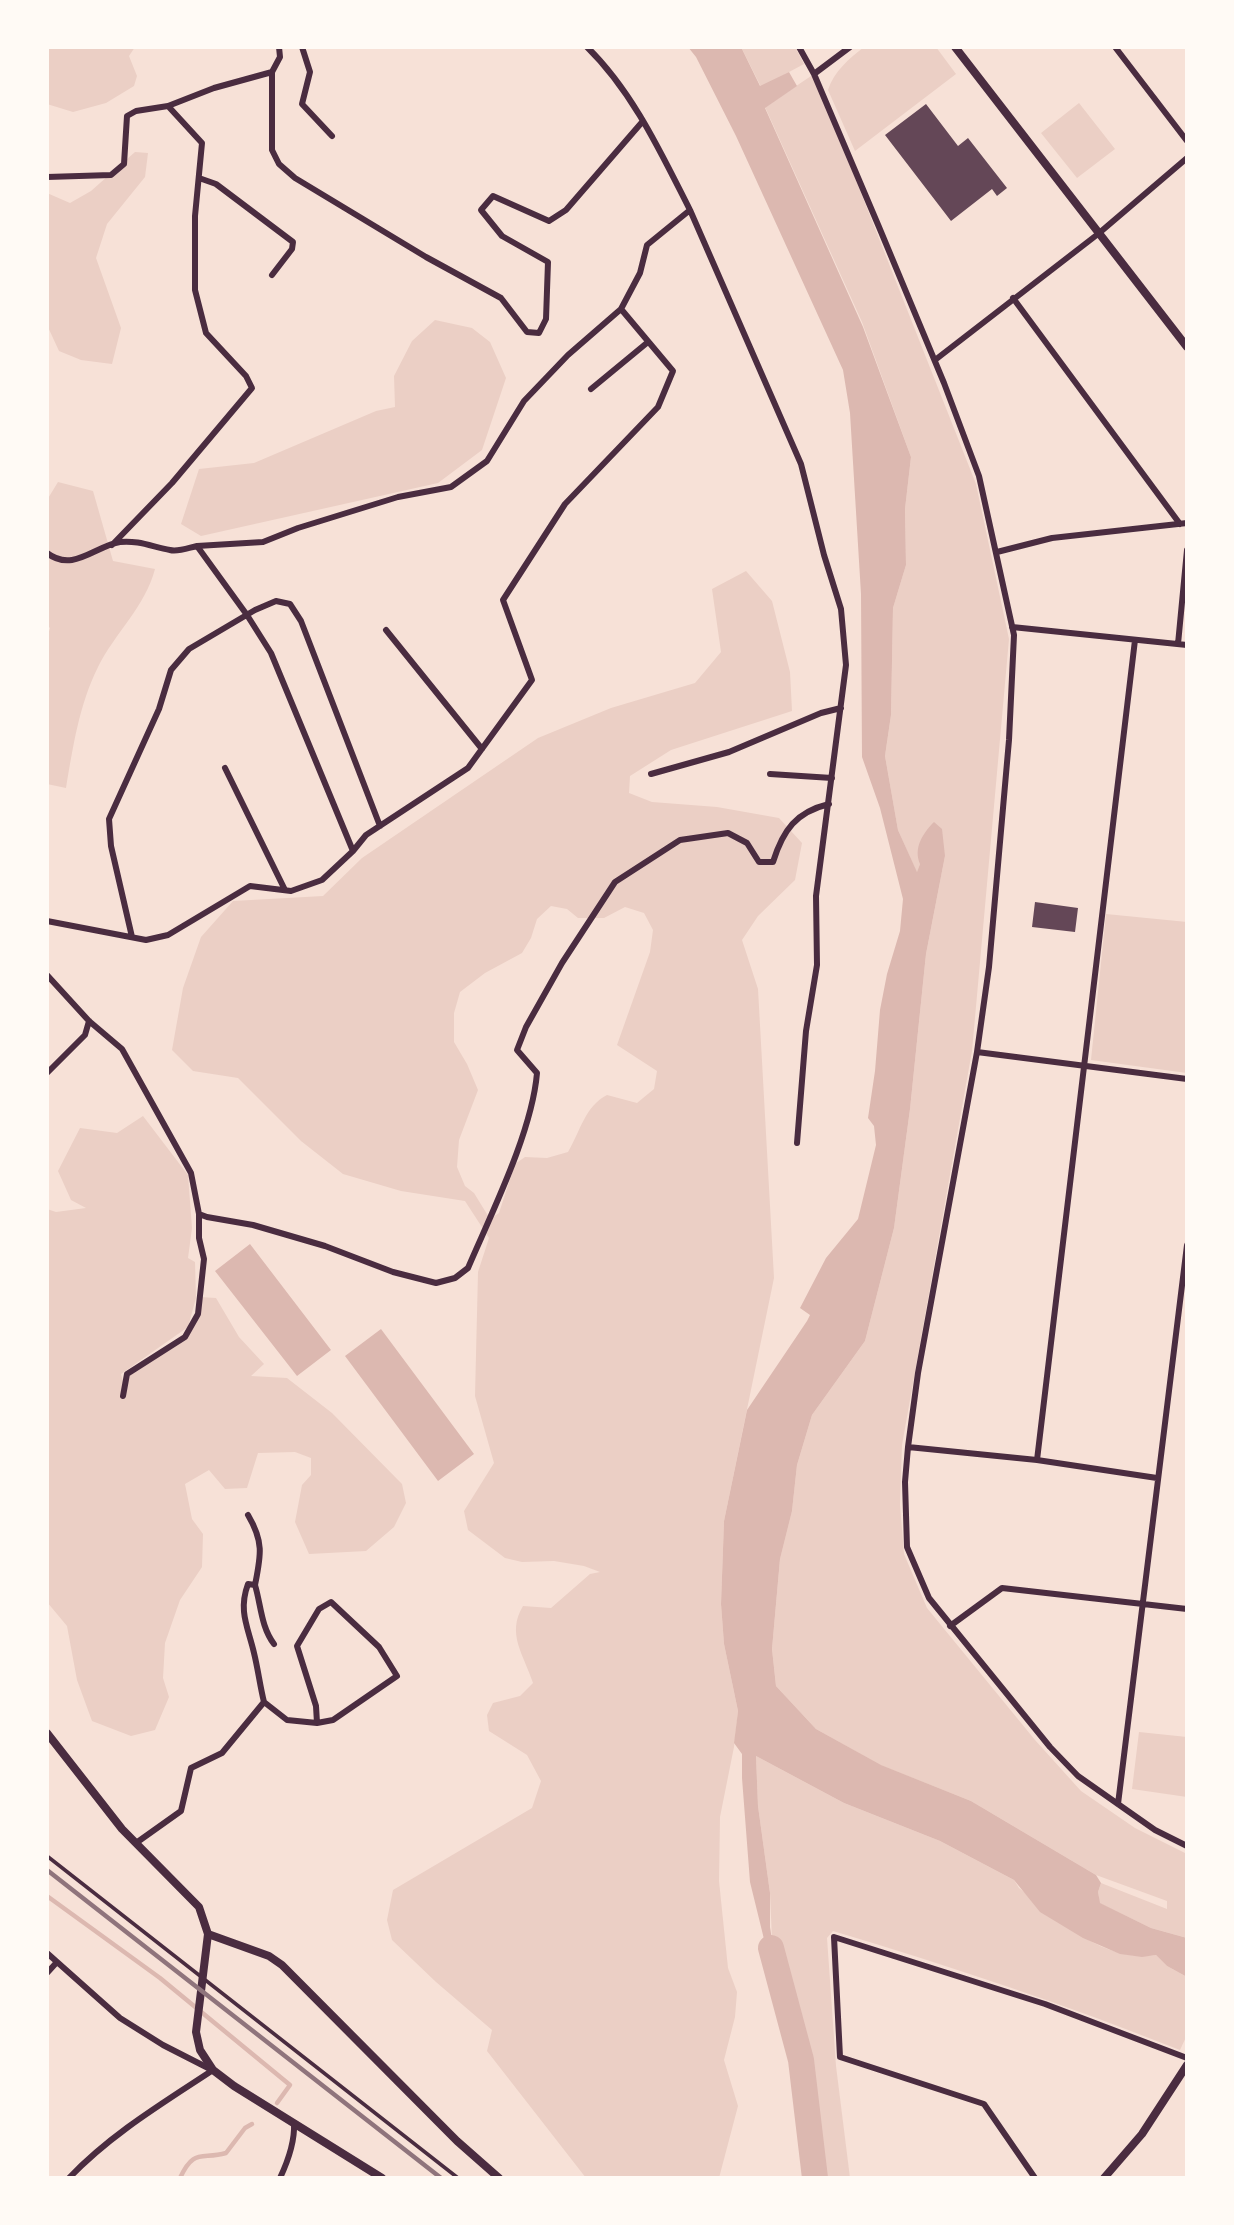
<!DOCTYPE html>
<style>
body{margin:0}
#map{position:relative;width:1234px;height:2225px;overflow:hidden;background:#f7e1d7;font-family:Overpass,sans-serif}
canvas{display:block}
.frame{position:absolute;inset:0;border:49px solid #fffaf5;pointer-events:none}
</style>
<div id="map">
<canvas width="1234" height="2225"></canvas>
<div class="frame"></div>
</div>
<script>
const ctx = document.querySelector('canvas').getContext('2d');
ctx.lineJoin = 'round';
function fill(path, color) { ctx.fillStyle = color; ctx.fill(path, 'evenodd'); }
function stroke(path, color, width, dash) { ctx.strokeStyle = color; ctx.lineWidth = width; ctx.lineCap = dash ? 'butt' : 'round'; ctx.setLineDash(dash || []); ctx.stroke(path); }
fill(new Path2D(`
 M 47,47 L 135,47 L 129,56 L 137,76 L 134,86 L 106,103 L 73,112 L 47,104 Z
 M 741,47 L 795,47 L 804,64 L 761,87 Z
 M 864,47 L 936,47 L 956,74 L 855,151 L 828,90 C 834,71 849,59 864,47 Z
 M 814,74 L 976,484 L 1009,639 L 972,1051 L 902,1445 L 900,1505 L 904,1554 L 927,1608 L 1035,1740 L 1081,1791 L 1135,1828 L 1187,1854 L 1187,1938 L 1151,1928 L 1099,1903 L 1098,1892 L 1101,1883 L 1167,1909 L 1167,1901 L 1096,1875 L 971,1801 L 880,1765 L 816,1729 L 776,1686 L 772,1649 L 780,1559 L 792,1511 L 797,1465 L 812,1415 L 865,1341 L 894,1228 L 910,1109 L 926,954 L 945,856 L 920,864 L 917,873 L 898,830 L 885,756 L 891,715 L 893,608 L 906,565 L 905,509 L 911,457 L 862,322 L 765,107 Z
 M 1079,103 L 1115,149 L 1077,178 L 1041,133 Z
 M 135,152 L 148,153 L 145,177 L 107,224 L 96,258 L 121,328 L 112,364 L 81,360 L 59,351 L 47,325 L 47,193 L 70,203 L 91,191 Z
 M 435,320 L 472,328 L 490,342 L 506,378 L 482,450 L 438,483 L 201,536 L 181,524 L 199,469 L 254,463 L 376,411 L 395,407 L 394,376 L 412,341 Z
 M 58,482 L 93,491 L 113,561 L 155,569 C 145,607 115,633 98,667 C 79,705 73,747 66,788 L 47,784 L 47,638 L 50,628 L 47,625 L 47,500 Z
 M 746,571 L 772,601 L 790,672 L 792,711 L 671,750 L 630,776 L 629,793 L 652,802 L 717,807 L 779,818 L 802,843 L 795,880 L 758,916 L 742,940 L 758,989 L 774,1278 L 724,1521 L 721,1604 L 724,1644 L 738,1711 L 734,1747 L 720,1817 L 719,1881 L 728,1968 L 737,1992 L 735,2017 L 724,2060 L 738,2106 L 719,2178 L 586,2178 L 487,2051 L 492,2030 L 436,1982 L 392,1940 L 387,1920 L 393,1890 L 532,1808 L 541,1781 L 527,1755 L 489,1731 L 487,1715 L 493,1703 L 520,1696 L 533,1683 C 524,1655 506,1634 523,1606 L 551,1608 L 590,1574 L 600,1572 L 584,1566 L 554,1561 L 522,1562 L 505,1558 L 468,1530 L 464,1511 L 494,1463 L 475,1396 L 478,1272 L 489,1238 L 465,1201 L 401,1191 L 343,1174 L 301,1141 L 238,1078 L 193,1071 L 172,1050 L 183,988 L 201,937 L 233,901 L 323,896 L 362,858 L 538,738 L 611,708 L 695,683 L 721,652 L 712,589 ZM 551,906 L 567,909 L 578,918 L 604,918 L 625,907 L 644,913 L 653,930 L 650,952 L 617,1045 L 657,1071 L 654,1089 L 637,1103 L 607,1095 C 585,1106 580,1132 568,1152 L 547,1158 L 525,1157 L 515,1164 L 499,1213 L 490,1219 L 474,1193 L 465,1186 L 457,1167 L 459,1140 L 478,1090 L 467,1064 L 454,1042 L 454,1013 L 460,992 L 485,973 L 522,953 L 531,938 L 537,919 Z
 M 1106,914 L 1187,922 L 1187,1073 L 1091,1060 Z
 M 143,1116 L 188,1175 L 192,1228 L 188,1258 L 195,1262 L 196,1298 L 188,1327 L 121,1374 L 124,1385 L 127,1374 L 185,1337 L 198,1314 L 200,1297 L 216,1298 L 239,1337 L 264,1364 L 251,1376 L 287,1378 L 332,1413 L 402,1484 L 406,1503 L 394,1527 L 366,1551 L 309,1554 L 295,1522 L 302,1485 L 311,1475 L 311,1458 L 295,1452 L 258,1453 L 247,1488 L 225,1489 L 209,1470 L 185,1484 L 192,1519 L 203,1534 L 202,1567 L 180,1600 L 165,1643 L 163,1678 L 169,1697 L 155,1730 L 131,1736 L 92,1721 L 77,1680 L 67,1626 L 47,1602 L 47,1209 L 56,1212 L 86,1208 L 71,1200 L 58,1171 L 80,1128 L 117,1133 Z
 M 1139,1732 L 1187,1737 L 1187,1797 L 1132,1789 Z
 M 756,1756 L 844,1803 L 940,1841 L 1014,1880 L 1019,1888 C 1059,1919 1102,1963 1156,1955 L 1167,1966 L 1187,1977 L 1187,2035 L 1180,2050 C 1067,2005 950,1966 833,1931 L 827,1938 L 836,2066 L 850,2178 L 823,2178 L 819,2137 L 800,2017 L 772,1940 L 770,1893 L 758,1806 Z`), '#ebcfc5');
fill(new Path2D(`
 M 688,47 L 741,47 L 760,86 L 789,72 L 797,86 L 765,108 L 863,327 L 911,457 L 905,509 L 906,565 L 893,608 L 891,715 L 885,756 L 898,830 L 917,872 L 920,864 C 913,848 923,833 934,822 L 942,829 L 945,856 L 926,954 L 910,1109 L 894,1228 L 865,1341 L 812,1415 L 797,1465 L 792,1511 L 780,1559 L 772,1649 L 776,1686 L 816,1729 L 881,1765 L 971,1801 L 1096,1875 L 1101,1883 L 1098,1892 L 1100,1903 L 1151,1928 L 1187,1938 L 1187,1977 L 1167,1966 L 1156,1955 L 1142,1957 L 1120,1954 L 1083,1938 L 1040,1912 L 1014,1880 L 940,1841 L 844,1803 L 756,1756 L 758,1806 L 770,1893 L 770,1927 L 772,1940 L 786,1979 L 775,1984 L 750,1882 L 742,1778 L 742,1754 L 734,1743 L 738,1711 L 724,1644 L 721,1604 L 724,1521 L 747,1410 L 807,1321 L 810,1315 L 800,1308 L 826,1258 L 858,1219 L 876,1145 L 874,1126 L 868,1118 L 875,1071 L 880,1010 L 887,974 L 900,931 L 903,899 L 880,808 L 862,757 L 861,594 L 850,413 L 843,370 L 736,136 L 696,57 Z
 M 250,1244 L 331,1350 L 297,1376 L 215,1271 Z
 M 381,1329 L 474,1454 L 438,1481 L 345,1356 Z`), '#dcb8b0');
stroke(new Path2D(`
 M 47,1896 L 160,1978 L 290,2085 L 277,2103
 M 180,2178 C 194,2148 201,2160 226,2153 L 245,2128 L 252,2124`), '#dcb8b0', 4.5);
stroke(new Path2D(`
 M 771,1948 L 801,2060 L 815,2178`), '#dcb8b0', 26);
fill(new Path2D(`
 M 926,104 L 958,146 L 968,138 L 1007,188 L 997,196 L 992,189 L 951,221 L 885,135 Z
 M 1035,902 L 1078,908 L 1075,932 L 1032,927 Z`), '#644757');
stroke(new Path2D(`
 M 47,1856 L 458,2178`), '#4a2c40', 3.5);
stroke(new Path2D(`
 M 302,47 L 310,72 L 302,104 L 332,136
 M 799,47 L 814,74 L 879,227 L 944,383 L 979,476 L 1014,635 L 1009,740 L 989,967 L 977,1052 L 918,1373 L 908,1447 L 905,1482 L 907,1547 L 929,1598 L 1050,1747 L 1078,1776 L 1155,1830 L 1187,1846
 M 1115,47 L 1187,141
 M 272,72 L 272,150 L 279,164 L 295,178 L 426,257 L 501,298 L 527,332 L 539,333 L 546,319 L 548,262 L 502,236 L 481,210 L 493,196 L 549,221 L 566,210 L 643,121
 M 814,74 L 850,47
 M 168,106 L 214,88 L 272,72 L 280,57 L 279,47
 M 47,177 L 111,175 L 124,164 L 127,116 L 136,111 L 168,106 L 202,143 L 195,216 L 195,290 L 206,333 L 246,376 L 252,388 L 172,483 L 112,545
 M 199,178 L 216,184 L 293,242 L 292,249 L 272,275
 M 690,210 L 801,464 L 824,555 L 841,609 L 846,665 L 816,896 L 817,965 L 806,1031 L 797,1143
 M 1013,298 L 1180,524
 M 935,360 L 1098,234 L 1187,158
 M 591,389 L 648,342
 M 197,546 L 263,542 L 298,528 L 398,497 L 451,487 L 487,461 L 524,401 L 568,355 L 621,309
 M 997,552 L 1052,538 L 1187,523
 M 47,553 C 73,573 95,546 120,542 C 138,540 153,547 170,550 C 178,552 188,548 197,546 L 247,615 L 271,653 L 353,851
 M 1012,627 L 1187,645
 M 386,630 L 482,749
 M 1178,644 L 1187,550
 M 225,768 L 285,890
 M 651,774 L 729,752 L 821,713 L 841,708
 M 770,774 L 832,778
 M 47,921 L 146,940 L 168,935 L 250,886 L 291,891 L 322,880 L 353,851 L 366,835 L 468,768 L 532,680 L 503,600 L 565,504 L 658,407 L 673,371 L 621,309 L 640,273 L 647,245 L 690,210 C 661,153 633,92 587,47
 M 132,937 L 111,846 L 109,819 L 159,709 L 171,670 L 189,649 L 255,610 L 276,601 L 290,604 L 301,621 L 380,826
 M 47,975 L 89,1021 L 122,1049 L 191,1173 L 199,1214 L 207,1217 L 253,1225 L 325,1246 L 393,1272 L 436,1283 L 455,1278 L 468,1268 C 492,1212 532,1132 537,1073 L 517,1050 L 526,1027 L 562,963 L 615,882 L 680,840 L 728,833 L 747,843 L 759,862 L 773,862 C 783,830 796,812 829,804
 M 977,1052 L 1187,1079
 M 47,1073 L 85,1035 L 89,1021
 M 123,1396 L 127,1374 L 185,1337 L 198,1314 L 204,1259 L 199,1238 L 199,1214
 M 908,1447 L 1037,1460 L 1157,1478
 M 1037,1460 L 1135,640
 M 248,1515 C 264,1542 261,1555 255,1585
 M 950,1626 L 1002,1588 L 1187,1609
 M 264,1702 C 260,1686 258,1669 254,1653 C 248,1627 238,1611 248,1584 L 255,1585 C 261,1605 261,1627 274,1644
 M 1118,1804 L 1187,1245
 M 136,1843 L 181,1811 L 191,1768 L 222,1753 L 264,1702 L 287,1720 L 317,1723 L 333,1720 L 397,1676 L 379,1647 L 331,1602 L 319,1609 L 297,1646 L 316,1706 L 317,1723
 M 47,1953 L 120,2018 L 163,2045 L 212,2070
 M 47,1973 L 57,1962
 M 69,2178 C 111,2134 163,2103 213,2070
 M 280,2178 C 288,2161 295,2142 294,2123
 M 1035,2178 L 984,2104 L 840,2057 L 834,1937 L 1045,2004 L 1187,2058`), '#4a2c40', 6);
stroke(new Path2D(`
 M 955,47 L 1187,347
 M 47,1733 L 122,1829 L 199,1907 L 208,1934 L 196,2032 L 200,2050 L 213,2070 L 234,2086 L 382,2178
 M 208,1934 L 269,1956 L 282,1965 L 457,2141 L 499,2178
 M 1104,2178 L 1142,2134 L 1187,2065`), '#4a2c40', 8);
stroke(new Path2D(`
 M 47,1870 L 441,2178`), '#8f747c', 4.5);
</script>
